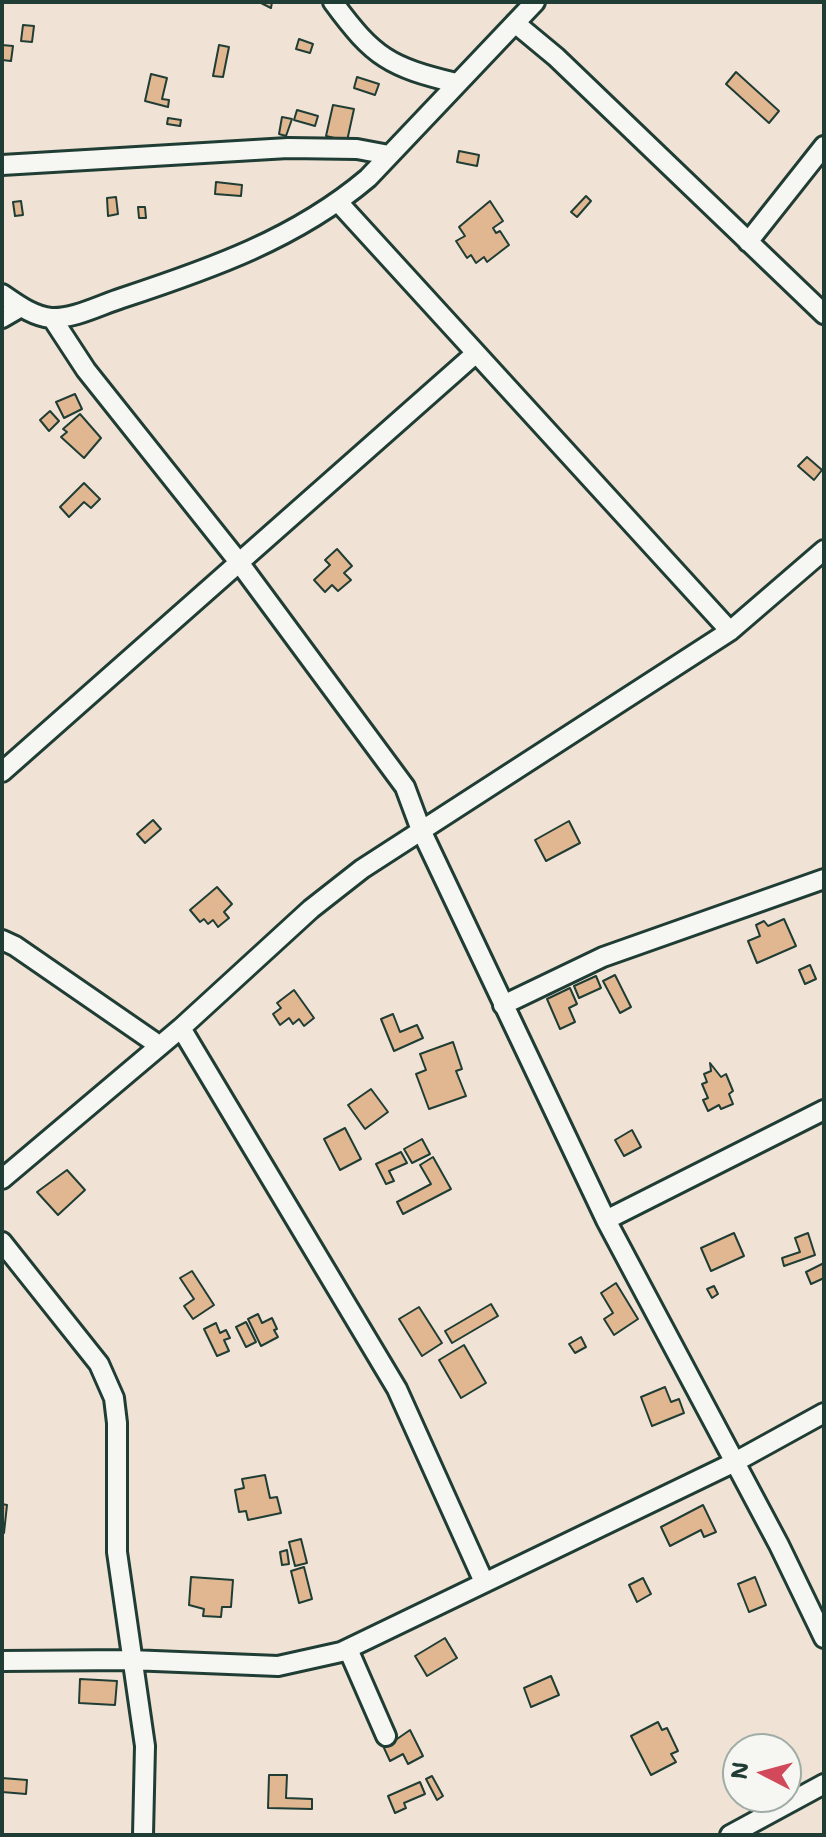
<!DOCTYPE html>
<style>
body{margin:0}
#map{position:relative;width:826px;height:1837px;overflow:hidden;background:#f0e3d5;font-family:"Shantell Sans",sans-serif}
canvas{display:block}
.frame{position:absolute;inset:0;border:4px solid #1f3d34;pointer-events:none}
.north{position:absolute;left:722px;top:1733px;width:80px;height:80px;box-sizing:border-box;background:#f6f6f2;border:2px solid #a0aca6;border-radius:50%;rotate:276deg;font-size:22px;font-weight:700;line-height:32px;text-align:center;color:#1f3d34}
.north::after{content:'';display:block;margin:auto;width:28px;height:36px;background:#d1495b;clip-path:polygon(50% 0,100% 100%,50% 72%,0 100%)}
</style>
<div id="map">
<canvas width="826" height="1837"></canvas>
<div class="frame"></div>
<div class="north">N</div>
</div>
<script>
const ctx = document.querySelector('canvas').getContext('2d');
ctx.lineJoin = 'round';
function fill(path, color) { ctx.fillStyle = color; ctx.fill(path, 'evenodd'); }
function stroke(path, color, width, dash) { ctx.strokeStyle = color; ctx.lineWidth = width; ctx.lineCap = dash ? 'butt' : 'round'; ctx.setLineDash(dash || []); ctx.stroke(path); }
const building = new Path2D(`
 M 259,2 L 272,2 L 271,8 Z
 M 23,25 L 34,26 L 32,42 L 21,41 Z
 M 299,39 L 313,44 L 310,53 L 296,49 Z
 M 2,45 L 13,46 L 11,61 L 2,60 Z
 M 219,45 L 229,47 L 223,77 L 213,76 Z
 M 736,72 L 779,111 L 769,123 L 726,84 Z
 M 151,74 L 167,78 L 162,99 L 169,100 L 168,107 L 145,101 Z
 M 357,77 L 379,84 L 375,95 L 354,88 Z
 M 333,105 L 354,109 L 347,141 L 326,136 Z
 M 297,110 L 318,116 L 315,126 L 294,120 Z
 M 282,117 L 292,119 L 286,136 L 279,134 Z
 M 168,118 L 181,120 L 180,126 L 167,124 Z
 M 459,151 L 479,155 L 477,166 L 457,162 Z
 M 216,182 L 242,185 L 241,196 L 215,194 Z
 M 586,196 L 591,201 L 577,217 L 571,212 Z
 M 116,197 L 118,214 L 108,216 L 107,198 Z
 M 21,201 L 23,215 L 15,216 L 13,202 Z
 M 490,201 L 503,221 L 493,228 L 496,233 L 500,231 L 509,245 L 487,262 L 484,257 L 476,263 L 471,255 L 467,258 L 456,241 L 465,236 L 459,227 Z
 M 138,207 L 145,207 L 146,218 L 139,218 Z
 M 75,394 L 82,409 L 64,418 L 56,402 Z
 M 50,411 L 59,421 L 49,431 L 40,420 Z
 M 80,414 L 101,438 L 84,458 L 61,437 L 67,432 L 63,429 Z
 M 807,457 L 822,470 L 814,480 L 798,466 Z
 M 84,483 L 100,499 L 91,508 L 84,502 L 69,517 L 60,507 Z
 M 337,549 L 352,566 L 344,573 L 351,580 L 338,591 L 332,585 L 325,592 L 314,580 L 330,565 L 325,560 Z
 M 153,820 L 161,829 L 145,843 L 137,834 Z
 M 569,821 L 580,843 L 546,861 L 535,840 Z
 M 217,887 L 232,904 L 224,912 L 229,918 L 218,927 L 213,920 L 208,924 L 204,919 L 200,922 L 190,910 Z
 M 784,919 L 796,946 L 757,963 L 748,941 L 760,936 L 756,925 L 764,921 L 768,926 Z
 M 810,965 L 816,979 L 805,984 L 799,970 Z
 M 615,975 L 631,1007 L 620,1013 L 603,981 Z
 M 596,976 L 601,988 L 579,998 L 574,986 Z
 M 570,988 L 577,1004 L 569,1008 L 575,1022 L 560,1029 L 547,999 Z
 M 294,990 L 314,1018 L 304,1026 L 299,1019 L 293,1024 L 289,1018 L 280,1025 L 273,1014 L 281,1008 L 277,1003 Z
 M 393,1014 L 400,1032 L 417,1025 L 423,1038 L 394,1051 L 381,1019 Z
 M 453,1042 L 462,1069 L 456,1071 L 466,1096 L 429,1109 L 416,1074 L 426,1070 L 420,1054 Z
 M 710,1063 L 721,1077 L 726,1074 L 733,1091 L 729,1094 L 733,1104 L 721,1109 L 719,1105 L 708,1111 L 703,1100 L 708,1098 L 702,1084 L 707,1082 L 704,1074 L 711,1071 Z
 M 371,1089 L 388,1112 L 365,1129 L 348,1105 Z
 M 345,1128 L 361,1159 L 340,1170 L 324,1139 Z
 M 632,1130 L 641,1147 L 624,1156 L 615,1140 Z
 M 422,1139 L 430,1154 L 412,1163 L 404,1149 Z
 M 401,1152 L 407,1163 L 389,1171 L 394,1181 L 386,1184 L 376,1164 Z
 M 433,1157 L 451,1189 L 403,1214 L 397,1202 L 431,1184 L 420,1165 Z
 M 67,1170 L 85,1190 L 58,1215 L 37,1192 Z
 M 734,1233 L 744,1256 L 711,1271 L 701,1248 Z
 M 808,1233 L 815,1255 L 784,1266 L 782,1258 L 800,1252 L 795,1238 Z
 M 824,1263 L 824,1278 L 811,1284 L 806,1272 Z
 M 192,1271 L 214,1305 L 193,1319 L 184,1306 L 194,1299 L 180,1278 Z
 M 616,1283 L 638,1319 L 614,1335 L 604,1319 L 613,1313 L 601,1293 Z
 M 714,1286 L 718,1294 L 712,1298 L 707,1289 Z
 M 491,1304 L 498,1316 L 452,1343 L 445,1331 Z
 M 419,1307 L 442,1343 L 422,1356 L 399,1319 Z
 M 258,1314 L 262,1323 L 272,1318 L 277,1329 L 274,1330 L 278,1337 L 261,1346 L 248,1319 Z
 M 246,1322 L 256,1342 L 246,1347 L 236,1327 Z
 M 216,1323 L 220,1333 L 226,1330 L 230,1338 L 224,1340 L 229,1351 L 217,1356 L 204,1329 Z
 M 581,1337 L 586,1347 L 575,1353 L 569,1344 Z
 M 464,1345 L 486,1383 L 461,1398 L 439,1360 Z
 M 665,1387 L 671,1402 L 679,1399 L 684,1413 L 652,1426 L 641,1397 Z
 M 265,1475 L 270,1498 L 277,1497 L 281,1513 L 248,1520 L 246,1511 L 239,1512 L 235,1490 L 244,1488 L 242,1479 Z
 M 2,1504 L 7,1505 L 4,1533 L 2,1533 Z
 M 703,1505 L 716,1532 L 704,1537 L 701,1530 L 670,1546 L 661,1527 Z
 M 301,1539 L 307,1563 L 295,1566 L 289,1542 Z
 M 287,1550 L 289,1564 L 282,1565 L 280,1552 Z
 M 304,1567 L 312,1599 L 299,1603 L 291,1571 Z
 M 191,1577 L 233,1580 L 231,1607 L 222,1607 L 221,1617 L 203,1616 L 204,1609 L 189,1605 Z
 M 755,1577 L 766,1605 L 749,1612 L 738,1584 Z
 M 643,1578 L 651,1594 L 637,1602 L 629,1585 Z
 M 445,1638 L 457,1658 L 427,1676 L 415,1656 Z
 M 551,1676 L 559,1695 L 531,1707 L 524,1688 Z
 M 80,1679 L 117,1681 L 115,1705 L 79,1703 Z
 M 658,1722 L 662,1730 L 667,1728 L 678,1751 L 671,1754 L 676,1762 L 651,1775 L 631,1736 Z
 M 410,1730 L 423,1756 L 408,1764 L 403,1754 L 390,1761 L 384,1748 Z
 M 269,1775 L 287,1775 L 286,1798 L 312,1799 L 312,1809 L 268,1808 Z
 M 432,1776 L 443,1796 L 437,1800 L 426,1779 Z
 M 2,1778 L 27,1780 L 26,1794 L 2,1792 Z
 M 420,1782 L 425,1794 L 404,1803 L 406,1808 L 395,1813 L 388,1796 Z`);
fill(building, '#e1b792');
stroke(building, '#1f3d34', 2);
const minor = new Path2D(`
 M 333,2 C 374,58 390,67 456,83
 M 515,23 L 556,57 L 824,314
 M 2,165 L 288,148 L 357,149 L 389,155
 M 339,203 L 730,631
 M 748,242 L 824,146
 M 2,294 C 17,304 32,316 51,318 C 74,319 100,305 122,298 C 210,269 296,239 368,178 L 535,2
 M 2,318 L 21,307
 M 52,318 L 86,370 L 238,561 L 405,787 L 421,830 L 606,1220 L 779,1545 L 824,1638
 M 2,772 L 475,354
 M 2,940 L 15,946 L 160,1046
 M 503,1005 L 603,957 L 824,879
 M 181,1028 L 397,1389 L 484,1582
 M 2,1179 L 181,1028 L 311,909 L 362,869 L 730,631 L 824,550
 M 606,1220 L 824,1110
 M 2,1242 L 99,1364 L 114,1398 L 117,1423 L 117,1552 L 145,1746 L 143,1835
 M 348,1649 L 386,1736
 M 2,1661 L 130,1660 L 278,1666 L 341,1652 L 735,1462 L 824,1413
 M 730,1835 L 824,1784`);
stroke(minor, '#1f3d34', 24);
stroke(minor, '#f6f6f2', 18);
</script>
